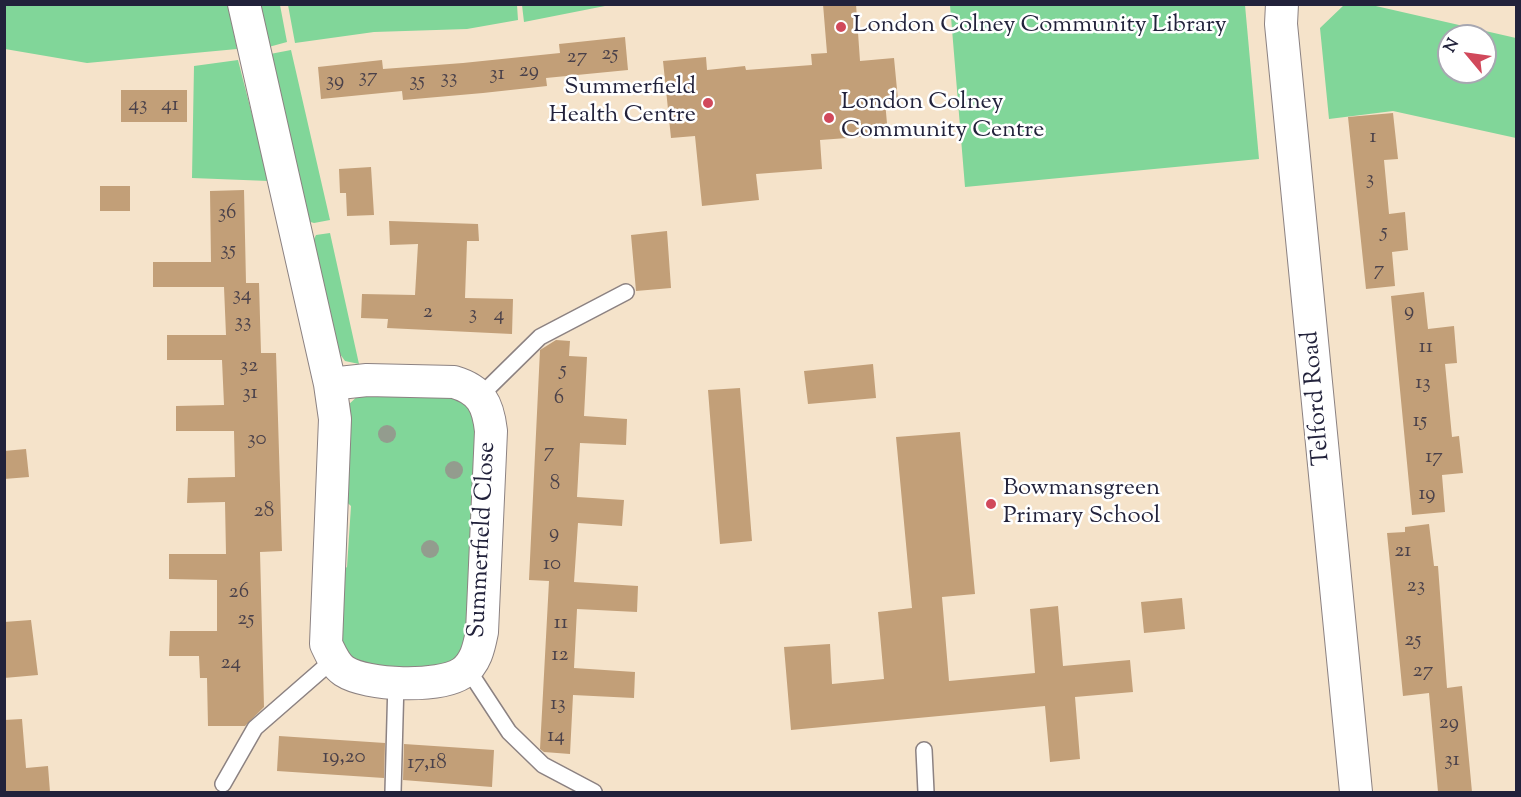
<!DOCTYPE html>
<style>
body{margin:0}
#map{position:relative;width:1521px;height:797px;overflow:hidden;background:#f5e3ca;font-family:"Sorts Mill Goudy",serif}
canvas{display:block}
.frame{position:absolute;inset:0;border:6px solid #22223b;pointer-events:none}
.north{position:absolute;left:1437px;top:24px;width:60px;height:60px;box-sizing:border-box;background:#fff;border:2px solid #a7a7b1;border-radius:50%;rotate:299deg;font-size:16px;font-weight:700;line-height:24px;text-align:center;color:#22223b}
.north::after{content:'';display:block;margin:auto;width:21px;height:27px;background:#d1495b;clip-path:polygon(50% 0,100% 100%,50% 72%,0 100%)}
</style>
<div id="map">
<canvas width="1521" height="797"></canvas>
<div class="frame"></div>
<div class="north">N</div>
</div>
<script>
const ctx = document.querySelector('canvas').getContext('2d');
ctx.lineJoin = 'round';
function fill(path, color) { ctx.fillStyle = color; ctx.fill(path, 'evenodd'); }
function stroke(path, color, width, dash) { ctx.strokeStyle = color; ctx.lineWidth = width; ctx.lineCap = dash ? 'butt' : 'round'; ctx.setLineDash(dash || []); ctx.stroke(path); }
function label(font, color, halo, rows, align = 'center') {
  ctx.font = font + ' "Sorts Mill Goudy",serif'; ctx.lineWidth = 5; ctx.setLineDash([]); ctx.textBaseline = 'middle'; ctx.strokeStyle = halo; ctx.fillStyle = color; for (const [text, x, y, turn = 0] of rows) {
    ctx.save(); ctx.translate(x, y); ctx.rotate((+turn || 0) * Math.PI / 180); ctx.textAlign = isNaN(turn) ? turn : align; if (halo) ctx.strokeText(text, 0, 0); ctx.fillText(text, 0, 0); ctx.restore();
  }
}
fill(new Path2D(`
 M 1367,4 L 1516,38 L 1516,138 L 1393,111 L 1329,119 L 1320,28 L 1344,5 ZM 1449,36 L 1485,36 L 1485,72 L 1449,72 Z
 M 4,5 L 228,5 L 237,49 L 87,63 L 5,49 Z
 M 256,5 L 280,5 L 287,42 L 265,48 Z
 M 288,5 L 517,5 L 518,20 L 467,29 L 374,32 L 295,43 Z
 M 522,5 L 522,4 L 610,5 L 524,22 Z
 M 950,5 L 1245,5 L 1259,159 L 965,187 Z
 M 291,50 L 330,220 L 314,223 L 307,221 L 265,55 Z
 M 238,60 L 269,181 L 192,178 L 194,66 Z
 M 330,233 L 359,364 L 345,361 L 335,347 L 313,241 L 316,235 Z
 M 364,390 L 455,391 L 477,410 L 473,627 L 458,665 L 378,672 L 350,661 L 332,628 L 337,575 L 347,567 L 351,506 L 340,496 L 345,408 Z`), '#81d699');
fill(new Path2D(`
 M 823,4 L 856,4 L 860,61 L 894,58 L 898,100 L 885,101 L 888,135 L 820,140 L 822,169 L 756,174 L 759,200 L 702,206 L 695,136 L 671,138 L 663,61 L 706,57 L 707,70 L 745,66 L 746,70 L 812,65 L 811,54 L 827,53 Z
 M 625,37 L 628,70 L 546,78 L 547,86 L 483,93 L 403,100 L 402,91 L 321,99 L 318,67 L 382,60 L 383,69 L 463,63 L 560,53 L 559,44 Z
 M 121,90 L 187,90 L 187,122 L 121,122 Z
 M 1393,113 L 1398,159 L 1384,160 L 1389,214 L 1405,212 L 1408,250 L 1392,252 L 1395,286 L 1366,289 L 1348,117 Z
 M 371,167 L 374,215 L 347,216 L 346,193 L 340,193 L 339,169 Z
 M 100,186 L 130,186 L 130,211 L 100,211 Z
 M 244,190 L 246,283 L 259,283 L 261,353 L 276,353 L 282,551 L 260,552 L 264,707 L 245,726 L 208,726 L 207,678 L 200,678 L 199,656 L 169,656 L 170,631 L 217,631 L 217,580 L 169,579 L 169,554 L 226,554 L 225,502 L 187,503 L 188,478 L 235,477 L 234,431 L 176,431 L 176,406 L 224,405 L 222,360 L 167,360 L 167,335 L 226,335 L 224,287 L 153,287 L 153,262 L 211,262 L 210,191 Z
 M 389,221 L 478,224 L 479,241 L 467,241 L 465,298 L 513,299 L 512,334 L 387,328 L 388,319 L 361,318 L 362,294 L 415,295 L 418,244 L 390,245 Z
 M 667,231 L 671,288 L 636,291 L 631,235 Z
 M 1424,292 L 1428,329 L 1454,326 L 1457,363 L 1445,364 L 1452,437 L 1459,436 L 1463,473 L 1442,475 L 1445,512 L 1412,515 L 1391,296 Z
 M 556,340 L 570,341 L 569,356 L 587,357 L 584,416 L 627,419 L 626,445 L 580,443 L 577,497 L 624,500 L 622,526 L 578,523 L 574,582 L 638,586 L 637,612 L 577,609 L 574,668 L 635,672 L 634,698 L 573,695 L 570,754 L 544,752 L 540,749 L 549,581 L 529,580 L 540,350 Z
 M 873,364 L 876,398 L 808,404 L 804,371 Z
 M 740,388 L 752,541 L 720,544 L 708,390 Z
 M 960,432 L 975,594 L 942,597 L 949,681 L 1035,673 L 1030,609 L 1058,606 L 1063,666 L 1130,660 L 1133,692 L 1075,697 L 1080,759 L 1050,762 L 1045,706 L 791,730 L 784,647 L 830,644 L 832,684 L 884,679 L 878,612 L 912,608 L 896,437 Z
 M 26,449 L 29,477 L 4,479 L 4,451 Z
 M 1429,524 L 1434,566 L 1438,566 L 1447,688 L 1462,686 L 1472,792 L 1438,792 L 1429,693 L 1403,696 L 1387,533 L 1405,532 L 1405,527 Z
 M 1182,598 L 1185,629 L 1144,633 L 1141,602 Z
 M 31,620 L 38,675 L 4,678 L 4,622 Z
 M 22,719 L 26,768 L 48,766 L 50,792 L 4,792 L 4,720 Z
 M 279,736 L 385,743 L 384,778 L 277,771 Z
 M 404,744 L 494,750 L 492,787 L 403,780 Z`), '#c29f78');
const lane = new Path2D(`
 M 480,396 L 540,337 L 626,292
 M 467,668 L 509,732 L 543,765 L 594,792
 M 924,750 L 926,792
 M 223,784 L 255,728 L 333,660
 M 393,792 L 396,681`);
const street = new Path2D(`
 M 244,4 L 330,384 L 335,419 L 326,644 C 331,654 335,665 344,671 C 367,686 439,688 462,673 C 476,663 479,647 482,632 L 491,431 C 488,404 481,390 454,382 L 367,380 L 330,384
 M 1282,4 L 1281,24 L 1356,792`);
stroke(lane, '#8c8282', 18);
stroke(street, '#8c8282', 34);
stroke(lane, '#fff', 15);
stroke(street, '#fff', 32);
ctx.fillStyle = '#939c8e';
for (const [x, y] of [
 [387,434],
 [454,470],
 [430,549]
]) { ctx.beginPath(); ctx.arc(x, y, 9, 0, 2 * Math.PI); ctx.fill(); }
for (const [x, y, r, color] of [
 [841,27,6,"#d1495b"],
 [708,103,6,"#d1495b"],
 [829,118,6,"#d1495b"],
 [991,504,6,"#d1495b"]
]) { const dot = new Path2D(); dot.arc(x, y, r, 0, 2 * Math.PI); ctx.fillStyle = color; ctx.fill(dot); stroke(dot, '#fff', 2); }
label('21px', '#4a414a', null, [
 ["25",610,55],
 ["27",577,58],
 ["29",529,72],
 ["31",497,75],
 ["37",368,78],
 ["33",449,79],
 ["39",335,82],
 ["35",417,82],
 ["43",138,106],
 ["41",170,106],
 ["1",1373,138],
 ["3",1370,180],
 ["36",227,214],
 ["5",1384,233],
 ["35",228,251],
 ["7",1379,271],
 ["34",242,296],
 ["9",1409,312],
 ["2",428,313],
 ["3",473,315],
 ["4",499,316],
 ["33",243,323],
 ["11",1426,348],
 ["32",249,367],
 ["5",563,371],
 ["13",1423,384],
 ["31",250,394],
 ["6",559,399],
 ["15",1420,422],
 ["30",257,440],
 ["7",549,453],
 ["17",1434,458],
 ["8",555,485],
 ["19",1427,495],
 ["28",264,512],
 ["9",554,534],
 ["21",1403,552],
 ["10",552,565],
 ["23",1416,587],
 ["26",239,593],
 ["25",246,620],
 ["11",561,624],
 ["25",1413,641],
 ["12",560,656],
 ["24",231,664],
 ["27",1423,672],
 ["13",558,705],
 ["29",1449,724],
 ["14",556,737],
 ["19,20",344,758],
 ["31",1452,761],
 ["17,18",427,764]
]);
label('24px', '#22223b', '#fff', [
 ["London Colney Community Library",853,27],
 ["Summerfield",696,89,"right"],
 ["Health Centre",696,117,"right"],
 ["London Colney",841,104],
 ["Community Centre",841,132],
 ["Bowmansgreen",1003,490],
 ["Primary School",1003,518]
], 'left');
label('24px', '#22223b', '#fff', [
 ["Telford Road",1318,398,-95],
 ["Summerfield Close",484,540,-87]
]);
</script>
